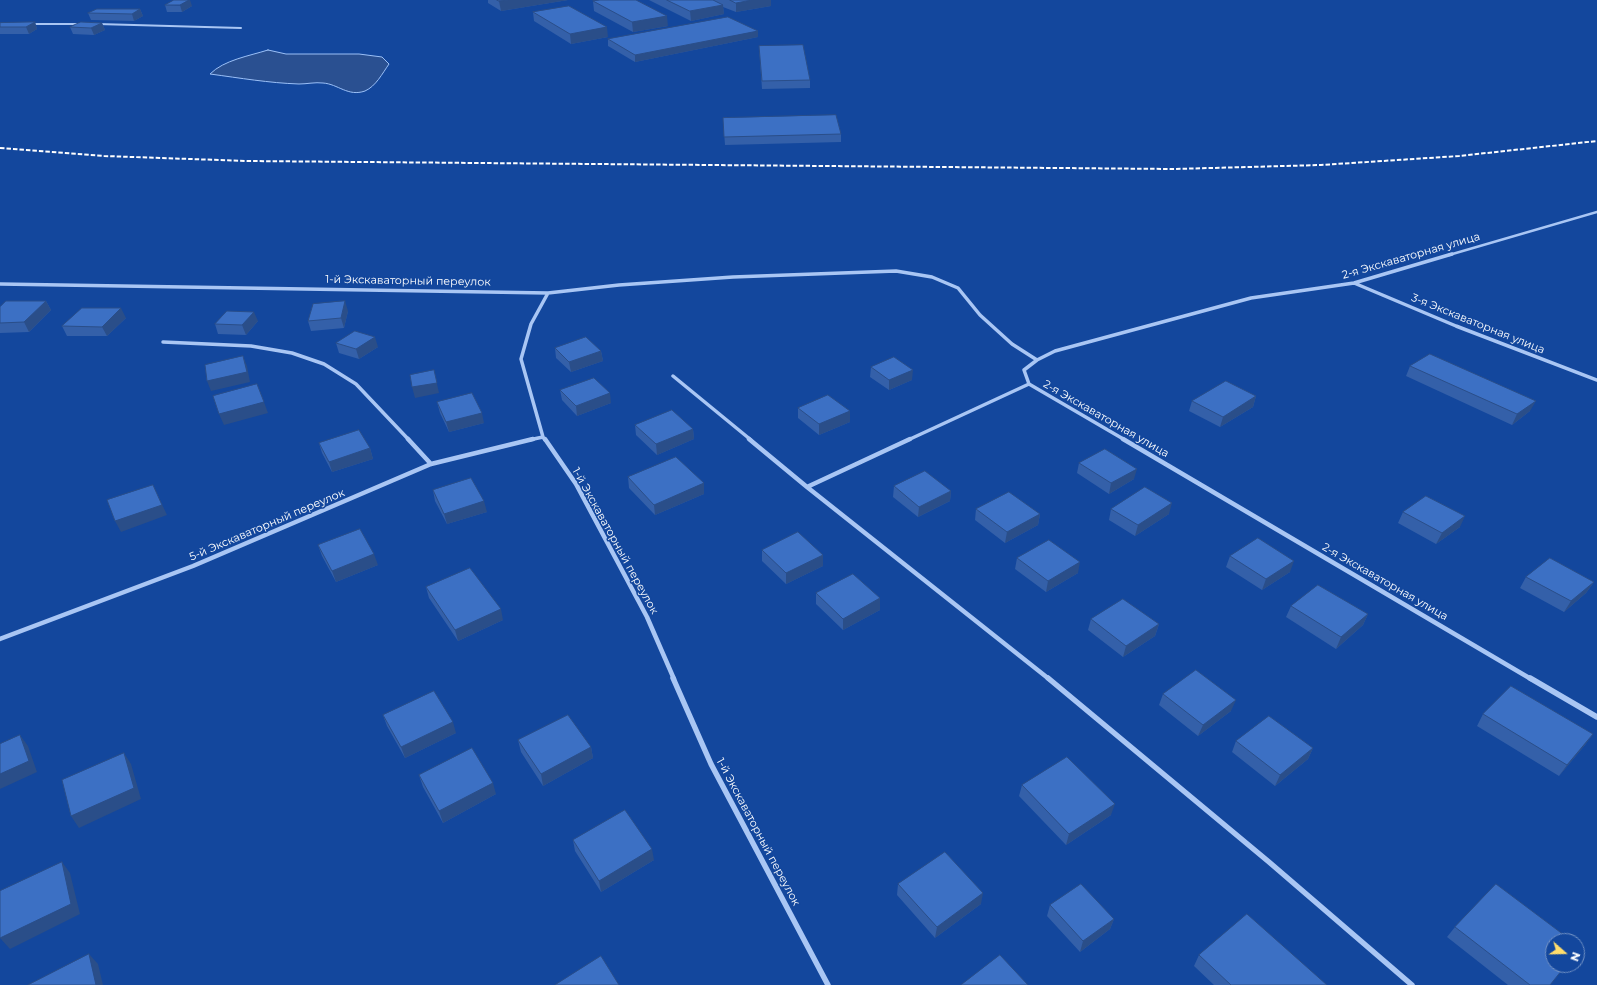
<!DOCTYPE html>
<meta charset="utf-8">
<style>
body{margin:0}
#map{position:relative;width:1597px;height:985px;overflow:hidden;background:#13479d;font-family:Montserrat,sans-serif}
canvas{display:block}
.north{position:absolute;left:1545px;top:933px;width:40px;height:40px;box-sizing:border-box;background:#13479d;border:1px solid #7191c4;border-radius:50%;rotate:110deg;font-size:11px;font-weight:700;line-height:16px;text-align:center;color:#fff}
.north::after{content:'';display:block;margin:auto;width:14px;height:18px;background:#ffdd6c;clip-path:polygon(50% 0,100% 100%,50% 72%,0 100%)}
</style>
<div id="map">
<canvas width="1597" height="985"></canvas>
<div class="north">N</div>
</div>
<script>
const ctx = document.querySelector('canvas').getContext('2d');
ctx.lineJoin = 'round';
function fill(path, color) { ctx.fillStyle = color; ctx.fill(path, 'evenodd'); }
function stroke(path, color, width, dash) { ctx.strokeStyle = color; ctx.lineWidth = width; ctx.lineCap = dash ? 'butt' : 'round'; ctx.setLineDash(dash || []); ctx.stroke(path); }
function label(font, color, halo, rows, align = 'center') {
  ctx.font = font + ' Montserrat,sans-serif'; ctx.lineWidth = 3; ctx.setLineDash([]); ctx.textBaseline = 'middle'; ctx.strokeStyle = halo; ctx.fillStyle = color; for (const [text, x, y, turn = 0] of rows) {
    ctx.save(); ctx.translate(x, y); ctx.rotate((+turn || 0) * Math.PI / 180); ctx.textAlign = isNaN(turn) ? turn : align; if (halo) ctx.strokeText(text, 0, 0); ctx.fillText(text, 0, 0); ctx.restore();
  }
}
const water = new Path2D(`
 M 268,50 L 286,54 L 359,54 L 382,57 L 389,64 C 382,74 376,86 365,91 C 348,97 338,84 323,83 C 315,82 307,84 299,84 C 269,83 240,78 210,74 C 224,60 249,56 268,50 Z`);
fill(water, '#2a5091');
stroke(water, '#9bc0f7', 1);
stroke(new Path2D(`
 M 30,24 L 82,24
 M 98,24 L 241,28`), '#a9c6f4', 2);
stroke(new Path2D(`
 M 1449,255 L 1597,212`), '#a9c6f4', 2.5);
stroke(new Path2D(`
 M 1354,283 L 1456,326 L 1597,380
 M 0,284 L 548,293 L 531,324 L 521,359 L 543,437 L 545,440
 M 548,293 L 619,285 L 733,277 L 896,271 L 932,277 L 958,288 L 980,315 L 1012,344 L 1037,360
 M 163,342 L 251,346 L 292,353 L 324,364 L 356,384 L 409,440
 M 673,376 L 751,440
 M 529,440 L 543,437
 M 908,440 L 1029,384
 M 1125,440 L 1029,384 L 1024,370 L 1037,360 L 1055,351 L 1251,298 L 1354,283 L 1452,254`), '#a9c6f4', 3.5);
stroke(new Path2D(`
 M 408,439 L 431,464
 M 545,439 L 576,484 L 647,617 L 674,679
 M 749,439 L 807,487 L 910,439
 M 1123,439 L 1531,679
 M 807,487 L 1049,679
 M 0,639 L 193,566 L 431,464 L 533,439`), '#a9c6f4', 4.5);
stroke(new Path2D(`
 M 673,678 L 711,764 L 828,985
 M 1048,678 L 1269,862 L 1412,985
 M 1530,678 L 1597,717`), '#a9c6f4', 5.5);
stroke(new Path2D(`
 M 0,148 L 104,156 L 247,161 L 1174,169 L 1321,165 L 1459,156 L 1597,141`), '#fff', 2, [4.5, 2]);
fill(new Path2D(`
 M 488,0 L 568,0 L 501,11 L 488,3 Z
 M 649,0 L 771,0 L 771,6 L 736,12 L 723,7 L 724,14 L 691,21 Z
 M 593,1 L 668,26 L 633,32 L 594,11 Z
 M 165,5 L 192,6 L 182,12 L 167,12 Z
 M 140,9 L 143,16 L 134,21 L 91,20 L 88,13 Z
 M 533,12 L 608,37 L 571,44 L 534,21 Z
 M 35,22 L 37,29 L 29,34 L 0,34 L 0,23 Z
 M 102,23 L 105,30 L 94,35 L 73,34 L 70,27 Z
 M 758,37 L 635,62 L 608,46 L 608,39 Z
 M 759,46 L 810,80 L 810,88 L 762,89 Z
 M 723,118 L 841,134 L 841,142 L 725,145 Z
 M 46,301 L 51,310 L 29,332 L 0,333 L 0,307 Z
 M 348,311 L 344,328 L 311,331 L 308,321 Z
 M 126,318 L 107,336 L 67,336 L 62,326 Z
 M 258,321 L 246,335 L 218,334 L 215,324 Z
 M 336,343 L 378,347 L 359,359 L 339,353 Z
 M 555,348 L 601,351 L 603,361 L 571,372 L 556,358 Z
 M 1410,366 L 1530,411 L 1512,425 L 1406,376 Z
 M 871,367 L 912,380 L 889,390 L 870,377 Z
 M 560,390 L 611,403 L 577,416 L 562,400 Z
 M 1256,396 L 1253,407 L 1220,427 L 1189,411 L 1192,401 Z
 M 437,402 L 484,423 L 449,432 L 440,413 Z
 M 798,408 L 850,422 L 819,435 L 798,418 Z
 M 635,425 L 693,429 L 694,439 L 657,455 L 636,435 Z
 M 319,443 L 370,448 L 373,459 L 332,472 L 322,453 Z
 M 1079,463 L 1134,479 L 1109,494 L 1077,473 Z
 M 628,477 L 704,494 L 655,515 L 629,488 Z
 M 894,486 L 951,491 L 950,501 L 918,517 L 893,497 Z
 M 433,490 L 487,512 L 447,524 L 435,501 Z
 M 976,509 L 1040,514 L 1038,525 L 1005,543 L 975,520 Z
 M 1111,509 L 1169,514 L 1135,536 L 1109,520 Z
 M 1403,512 L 1460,527 L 1436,544 L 1398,523 Z
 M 318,545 L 378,565 L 336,582 L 322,556 Z
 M 762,550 L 823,555 L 823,566 L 786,584 L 762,561 Z
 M 1230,556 L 1290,572 L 1262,590 L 1226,567 Z
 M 1017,558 L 1078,573 L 1046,592 L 1015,569 Z
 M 1526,577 L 1594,582 L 1586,593 L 1564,612 L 1520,588 Z
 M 426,587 L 503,620 L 458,641 L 429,598 Z
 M 816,593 L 880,598 L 880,610 L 843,630 L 816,604 Z
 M 1291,606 L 1368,614 L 1363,625 L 1336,649 L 1286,617 Z
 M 1091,619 L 1159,624 L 1155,636 L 1123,657 L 1088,630 Z
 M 1163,694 L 1231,711 L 1198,736 L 1159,705 Z
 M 1483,714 L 1593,734 L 1585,745 L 1559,776 L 1477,726 Z
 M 383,715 L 456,733 L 405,758 L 387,726 Z
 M 518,740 L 591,747 L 593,758 L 543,786 L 521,752 Z
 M 1236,741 L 1313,748 L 1308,759 L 1275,786 L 1232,752 Z
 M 419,775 L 496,794 L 443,823 L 423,787 Z
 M 1022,785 L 1111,815 L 1066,845 L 1019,796 Z
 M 573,840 L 654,860 L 601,892 L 575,851 Z
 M 898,884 L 981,904 L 935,938 L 897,895 Z
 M 1050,905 L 1114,919 L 1110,929 L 1080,952 L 1047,916 Z
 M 1455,927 L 1550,985 L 1508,985 L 1447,937 Z
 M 1199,955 L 1327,985 L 1214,985 L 1194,966 Z`), '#3460a9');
fill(new Path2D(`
 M 189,0 L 190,0 L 192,6 L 182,12 L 180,5 Z
 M 509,0 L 568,0 L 501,11 L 499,1 Z
 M 752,0 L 771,0 L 771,6 L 736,12 L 736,3 Z
 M 723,5 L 724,14 L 691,21 L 690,11 Z
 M 140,9 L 143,16 L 134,21 L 132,14 Z
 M 667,16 L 668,26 L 633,32 L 632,22 Z
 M 35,22 L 37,29 L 29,34 L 26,27 Z
 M 102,23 L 105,30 L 94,35 L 91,28 Z
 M 607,27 L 608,37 L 571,44 L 570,34 Z
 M 758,31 L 758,37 L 635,62 L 635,55 Z
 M 46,301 L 51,310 L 29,332 L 24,322 Z
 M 345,301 L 348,311 L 344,328 L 341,318 Z
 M 121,308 L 126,318 L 107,336 L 102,327 Z
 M 254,312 L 258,321 L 246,335 L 242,325 Z
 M 375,337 L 378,347 L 359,359 L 356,349 Z
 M 601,351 L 603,361 L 571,372 L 569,362 Z
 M 243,356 L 247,366 L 250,382 L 211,391 L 207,381 Z
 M 434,370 L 439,393 L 415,398 L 412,387 Z
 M 913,370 L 912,380 L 889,390 L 889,380 Z
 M 610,393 L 611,403 L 577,416 L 576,406 Z
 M 1256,396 L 1253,407 L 1220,427 L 1223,417 Z
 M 1536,401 L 1530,411 L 1512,425 L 1517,414 Z
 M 264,402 L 268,413 L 224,425 L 219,414 Z
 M 850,411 L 850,422 L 819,435 L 819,424 Z
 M 482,413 L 484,423 L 449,432 L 446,422 Z
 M 693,429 L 694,439 L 657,455 L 656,444 Z
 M 370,448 L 373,459 L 332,472 L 329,462 Z
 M 1137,469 L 1134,479 L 1109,494 L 1111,483 Z
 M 704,483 L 704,494 L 655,515 L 654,505 Z
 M 153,485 L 167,515 L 121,532 L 115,521 Z
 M 951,491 L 950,501 L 918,517 L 919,507 Z
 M 484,501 L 487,512 L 447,524 L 444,514 Z
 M 1172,503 L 1169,514 L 1135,536 L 1138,525 Z
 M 1040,514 L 1038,525 L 1005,543 L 1007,532 Z
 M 1465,516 L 1460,527 L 1436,544 L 1442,533 Z
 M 374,554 L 378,565 L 336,582 L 332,571 Z
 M 823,555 L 823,566 L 786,584 L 786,573 Z
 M 1294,561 L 1290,572 L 1262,590 L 1266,579 Z
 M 1080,562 L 1078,573 L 1046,592 L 1048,581 Z
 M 1594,582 L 1586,593 L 1564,612 L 1571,601 Z
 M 880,598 L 880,610 L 843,630 L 843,619 Z
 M 501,609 L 503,620 L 458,641 L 455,630 Z
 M 1368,614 L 1363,625 L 1336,649 L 1341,637 Z
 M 1159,624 L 1155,636 L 1123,657 L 1126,646 Z
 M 1236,700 L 1231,711 L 1198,736 L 1203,725 Z
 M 453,722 L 456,733 L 405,758 L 401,747 Z
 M 1593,734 L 1585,745 L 1559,776 L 1567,765 Z
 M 20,735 L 28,746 L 37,772 L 0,789 L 0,774 Z
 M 591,747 L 593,758 L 543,786 L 541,774 Z
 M 1313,748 L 1308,759 L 1275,786 L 1280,775 Z
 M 124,753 L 131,764 L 141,799 L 79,828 L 71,816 Z
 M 493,783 L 496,794 L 443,823 L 439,811 Z
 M 1115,804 L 1111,815 L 1066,845 L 1069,834 Z
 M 652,849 L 654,860 L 601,892 L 599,881 Z
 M 62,862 L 70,873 L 80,914 L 10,949 L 0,938 Z
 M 983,893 L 981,904 L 935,938 L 937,927 Z
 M 1114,919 L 1110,929 L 1080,952 L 1083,941 Z
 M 89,954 L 98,964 L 103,985 L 96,985 Z`), '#2a4e89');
const building = new Path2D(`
 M 174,0 L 189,0 L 180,5 L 165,5 Z
 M 497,0 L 509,0 L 499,1 Z
 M 600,0 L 636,0 L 667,16 L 632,22 L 593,1 Z
 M 667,0 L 713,0 L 723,5 L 690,11 Z
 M 730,0 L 752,0 L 736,3 Z
 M 569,6 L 607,27 L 570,34 L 533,12 Z
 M 97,9 L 140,9 L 132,14 L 88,13 Z
 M 728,17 L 758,31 L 635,55 L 608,39 Z
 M 35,22 L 26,27 L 0,27 L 0,23 Z
 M 81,22 L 102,23 L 91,28 L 70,27 Z
 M 803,45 L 810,80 L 762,81 L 759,46 Z
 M 836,115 L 841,134 L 724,137 L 723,118 Z
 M 6,301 L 46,301 L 24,322 L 0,323 L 0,307 Z
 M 345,301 L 341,318 L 308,321 L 313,304 Z
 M 82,308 L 121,308 L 102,327 L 62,326 Z
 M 227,311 L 254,312 L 242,325 L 215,324 Z
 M 355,331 L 375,337 L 356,349 L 336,343 Z
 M 586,337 L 601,351 L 569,362 L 555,348 Z
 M 1430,354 L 1536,401 L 1517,414 L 1410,366 Z
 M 243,356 L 247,372 L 207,381 L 205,365 Z
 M 894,357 L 913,370 L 889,380 L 871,367 Z
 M 434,370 L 437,383 L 412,387 L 410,375 Z
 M 594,378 L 610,393 L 576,406 L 560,390 Z
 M 1226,381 L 1256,396 L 1223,417 L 1192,401 Z
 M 257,384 L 264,402 L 219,414 L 213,396 Z
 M 472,393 L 482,413 L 446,422 L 437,402 Z
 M 828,395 L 850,411 L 819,424 L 798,408 Z
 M 672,410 L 693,429 L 656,444 L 635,425 Z
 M 359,430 L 370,448 L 329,462 L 319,443 Z
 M 1105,449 L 1137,469 L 1111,483 L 1079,463 Z
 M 676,457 L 704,483 L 654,505 L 628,477 Z
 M 925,471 L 951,491 L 919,507 L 894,486 Z
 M 471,478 L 484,501 L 444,514 L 433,490 Z
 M 153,485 L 162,505 L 115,521 L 107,500 Z
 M 1145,487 L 1172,503 L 1138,525 L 1111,509 Z
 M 1009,492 L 1040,514 L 1007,532 L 976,509 Z
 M 1426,496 L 1465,516 L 1442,533 L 1403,512 Z
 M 360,529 L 374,554 L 332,571 L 318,545 Z
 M 798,532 L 823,555 L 786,573 L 762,550 Z
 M 1258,538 L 1294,561 L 1266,579 L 1230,556 Z
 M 1049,540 L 1080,562 L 1048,581 L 1017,558 Z
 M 1550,558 L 1594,582 L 1571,601 L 1526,577 Z
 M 470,568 L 501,609 L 455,630 L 426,587 Z
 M 853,574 L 880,598 L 843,619 L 816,593 Z
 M 1318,585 L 1368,614 L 1341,637 L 1291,606 Z
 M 1123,599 L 1159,624 L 1126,646 L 1091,619 Z
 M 1196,670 L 1236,700 L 1203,725 L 1163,694 Z
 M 1511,686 L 1593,734 L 1567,765 L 1483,714 Z
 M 434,691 L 453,722 L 401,747 L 383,715 Z
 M 568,715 L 591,747 L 541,774 L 518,740 Z
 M 1269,716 L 1313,748 L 1280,775 L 1236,741 Z
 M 20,735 L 29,761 L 0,774 L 0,744 Z
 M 472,748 L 493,783 L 439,811 L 419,775 Z
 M 124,753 L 134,788 L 71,816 L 62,780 Z
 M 1067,757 L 1115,804 L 1069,834 L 1022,785 Z
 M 625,810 L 652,849 L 599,881 L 573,840 Z
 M 945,852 L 983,893 L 937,927 L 898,884 Z
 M 62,862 L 71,904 L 0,938 L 0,891 Z
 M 1081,884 L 1114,919 L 1083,941 L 1050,905 Z
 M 1496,884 L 1572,941 L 1553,941 L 1553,965 L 1566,965 L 1550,985 L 1530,985 L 1455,927 Z
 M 1247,914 L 1327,985 L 1231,985 L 1199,955 Z
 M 1577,944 L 1581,947 L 1577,952 Z
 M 89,954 L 96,985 L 28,985 Z
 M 1000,955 L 1028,985 L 961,985 Z
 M 601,956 L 619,985 L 555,985 Z`);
fill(building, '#3c70c4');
stroke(building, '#2a4e89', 1);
label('11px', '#fff', '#13479d', [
 ["2-я Экскаваторная улица",1411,256,-16],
 ["1-й Экскаваторный переулок",408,281,1],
 ["3-я Экскаваторная улица",1478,324,22],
 ["2-я Экскаваторная улица",1106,419,30],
 ["5-й Экскаваторный переулок",267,525,-23],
 ["1-й Экскаваторный переулок",615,541,61],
 ["2-я Экскаваторная улица",1385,582,30],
 ["1-й Экскаваторный переулок",758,832,62]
]);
</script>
